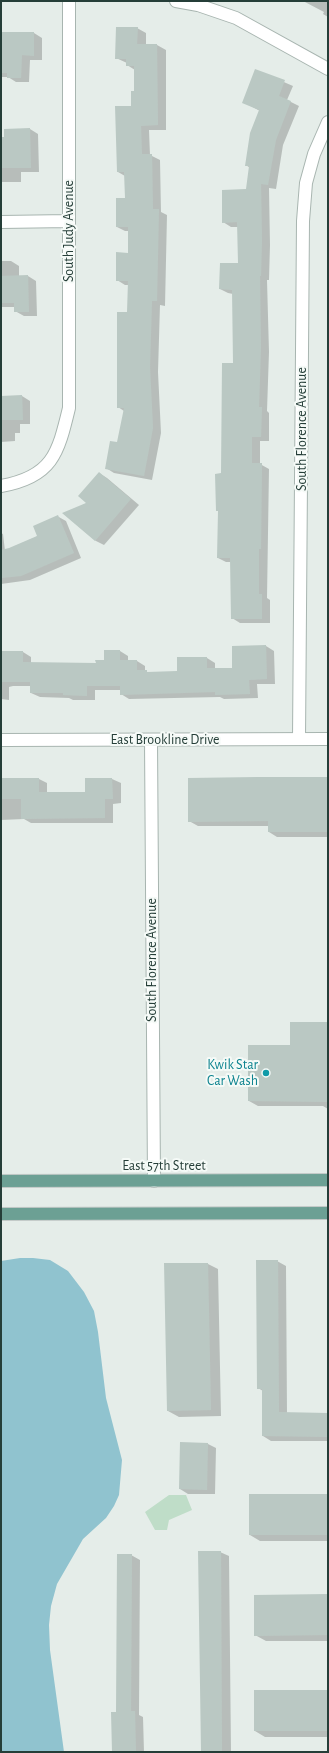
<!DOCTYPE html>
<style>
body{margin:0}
#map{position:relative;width:329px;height:1753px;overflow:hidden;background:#e5ede9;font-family:"Alegreya Sans",sans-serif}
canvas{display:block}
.frame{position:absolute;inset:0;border:2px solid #253e38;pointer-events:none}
</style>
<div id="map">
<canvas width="329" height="1753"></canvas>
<div class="frame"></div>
</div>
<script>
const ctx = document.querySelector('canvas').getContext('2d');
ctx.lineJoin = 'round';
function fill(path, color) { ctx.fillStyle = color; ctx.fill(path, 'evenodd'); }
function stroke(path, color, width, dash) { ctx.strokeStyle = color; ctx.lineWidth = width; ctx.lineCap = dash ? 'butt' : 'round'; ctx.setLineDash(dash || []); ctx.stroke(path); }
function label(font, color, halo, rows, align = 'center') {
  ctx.font = font + ' "Alegreya Sans",sans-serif'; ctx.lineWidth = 4; ctx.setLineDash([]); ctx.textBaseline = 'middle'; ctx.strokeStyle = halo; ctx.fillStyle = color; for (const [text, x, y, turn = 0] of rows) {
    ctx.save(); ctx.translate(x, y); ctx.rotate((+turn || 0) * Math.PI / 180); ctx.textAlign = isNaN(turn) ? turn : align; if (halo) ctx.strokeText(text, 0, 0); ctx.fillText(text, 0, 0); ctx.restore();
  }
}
fill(new Path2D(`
 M 169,1495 L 186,1495 L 192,1510 L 169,1520 L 167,1530 L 155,1530 L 145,1512 Z`), '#bfddc8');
fill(new Path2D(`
 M 20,1258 L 33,1258 L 50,1260 L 68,1271 L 84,1292 L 94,1311 L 98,1332 L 106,1398 L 122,1460 L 119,1495 L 114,1506 L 106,1518 L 83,1539 L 57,1584 L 51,1606 L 49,1625 L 50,1650 L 64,1752 L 1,1752 L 1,1261 Z`), '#90c3cf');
fill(new Path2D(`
 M 303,1 L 328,1 L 328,17 L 323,14 L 324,12 Z
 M 137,28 L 146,33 L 146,45 L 157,45 L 166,50 L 166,130 L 149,130 L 150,155 L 160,160 L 161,212 L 167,215 L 165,306 L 160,305 L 158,372 L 161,433 L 152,480 L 114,473 L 106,468 L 118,443 L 124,411 L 118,407 L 128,313 L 129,285 L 125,285 L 117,280 L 129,254 L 129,231 L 125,231 L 117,227 L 126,199 L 125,176 L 118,172 L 135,92 L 135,70 L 127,65 L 127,63 L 116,58 Z
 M 34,33 L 42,38 L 42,60 L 30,60 L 29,82 L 16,82 L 8,77 L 1,77 L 1,43 Z
 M 256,70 L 293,86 L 287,100 L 299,106 L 283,145 L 276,189 L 269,188 L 270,245 L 269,280 L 267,280 L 269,352 L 267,411 L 269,413 L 269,441 L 260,441 L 260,464 L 269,469 L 267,598 L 270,600 L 270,623 L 240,623 L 232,618 L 231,562 L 226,562 L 218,558 L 219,511 L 217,510 L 222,474 L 234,364 L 233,294 L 228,293 L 220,289 L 239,265 L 238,227 L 231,227 L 223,222 L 247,190 L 250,168 L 246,165 L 260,111 L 243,102 Z
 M 30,129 L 38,134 L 39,172 L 21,172 L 21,182 L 1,182 L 1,138 Z
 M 1,261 L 11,261 L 19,266 L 19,276 L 28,276 L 36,281 L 37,316 L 24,316 L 15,311 L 15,307 L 1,307 Z
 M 22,396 L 30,401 L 30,424 L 20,424 L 20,433 L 15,433 L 15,441 L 1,442 L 1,397 Z
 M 99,473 L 107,478 L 139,505 L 104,545 L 96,541 L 64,514 L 87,503 Z
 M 57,516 L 66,521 L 81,558 L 30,580 L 1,584 L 1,533 L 3,534 L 5,551 L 38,536 Z
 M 266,646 L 274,651 L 275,684 L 257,684 L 258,698 L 224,699 L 220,697 L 129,699 L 121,694 L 121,690 L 95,690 L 95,700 L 73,700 L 69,698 L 40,697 L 31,693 L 31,686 L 13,686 L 9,687 L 9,700 L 1,699 L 1,652 L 23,652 L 31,657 L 31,663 L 97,664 L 105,661 L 105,651 L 120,651 L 128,656 L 128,661 L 137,661 L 145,666 L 145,671 L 150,673 L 178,672 L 207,658 L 215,663 L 215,669 L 233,668 Z
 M 328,778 L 328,837 L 277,837 L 269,832 L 269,826 L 198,826 L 189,821 Z
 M 1,779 L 39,779 L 47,783 L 47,793 L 86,793 L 86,779 L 112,779 L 121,783 L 121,803 L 113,804 L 113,823 L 31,823 L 24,819 L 1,820 Z
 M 328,1023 L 328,1109 L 323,1106 L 258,1106 L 249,1101 L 291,1046 Z
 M 277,1261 L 286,1266 L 287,1413 L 328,1414 L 328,1441 L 271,1441 L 263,1436 L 263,1391 L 258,1388 Z
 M 208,1264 L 218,1269 L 221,1416 L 179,1417 L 168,1411 Z
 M 181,1443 L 208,1444 L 216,1448 L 215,1494 L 188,1494 L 180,1489 Z
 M 328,1495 L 328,1541 L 260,1541 L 250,1535 Z
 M 220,1552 L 229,1556 L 231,1752 L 202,1752 Z
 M 131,1555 L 140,1560 L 139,1715 L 143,1717 L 144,1752 L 113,1752 Z
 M 328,1595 L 328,1641 L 266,1641 L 255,1635 Z
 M 328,1691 L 328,1737 L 265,1737 L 255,1731 Z`), '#0003');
fill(new Path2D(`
 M 116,27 L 138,27 L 137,44 L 157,44 L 158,125 L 141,126 L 142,154 L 152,154 L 153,209 L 159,209 L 157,301 L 152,301 L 150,367 L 153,428 L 144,476 L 105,469 L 110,441 L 117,442 L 124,408 L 117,408 L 117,312 L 127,312 L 128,281 L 116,281 L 116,252 L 128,253 L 128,227 L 116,227 L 116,198 L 125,198 L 124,172 L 117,172 L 115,106 L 131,106 L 131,91 L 134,91 L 134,66 L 126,66 L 126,59 L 115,59 Z
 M 2,32 L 34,32 L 34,56 L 22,55 L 21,78 L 7,78 L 7,73 L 1,73 Z
 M 255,69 L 285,80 L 279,96 L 291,101 L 276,140 L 268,185 L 261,184 L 262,240 L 261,276 L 260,276 L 261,347 L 259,407 L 262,407 L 261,437 L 252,437 L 252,463 L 262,463 L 261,549 L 259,549 L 259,594 L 262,594 L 262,619 L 231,619 L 230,558 L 217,558 L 218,511 L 216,511 L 215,474 L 221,473 L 222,363 L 233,363 L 232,290 L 219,289 L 220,263 L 238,263 L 237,222 L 222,223 L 222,190 L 246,189 L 249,166 L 245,166 L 250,133 L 259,110 L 242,103 Z
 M 30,128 L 31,168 L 1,168 L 1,137 L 4,137 L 4,129 Z
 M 28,275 L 29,312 L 14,312 L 14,303 L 1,303 L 1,276 Z
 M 22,395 L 23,420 L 1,420 L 1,396 Z
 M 99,472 L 131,499 L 95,541 L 62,513 L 86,503 L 78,496 Z
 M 58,515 L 74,553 L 21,576 L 1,578 L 1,550 L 9,548 L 37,536 L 33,526 Z
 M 266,645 L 267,679 L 249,680 L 250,694 L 215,695 L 215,692 L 120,695 L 120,686 L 87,686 L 87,696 L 63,695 L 63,693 L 30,693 L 30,682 L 1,682 L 1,651 L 23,651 L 23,662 L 96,663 L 95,660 L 104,660 L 104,650 L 120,650 L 120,660 L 137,660 L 137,670 L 147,670 L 147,672 L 177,671 L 177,657 L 207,657 L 207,668 L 232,668 L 232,646 Z
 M 257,777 L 328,777 L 328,832 L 268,832 L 268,821 L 188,822 L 188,778 Z
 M 1,778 L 39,778 L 39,792 L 85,792 L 85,778 L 112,778 L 113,799 L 105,799 L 105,818 L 21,819 L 21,799 L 1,799 Z
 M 290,1022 L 328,1022 L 328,1102 L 248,1101 L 248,1045 L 290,1045 Z
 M 256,1260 L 278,1260 L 279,1412 L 328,1413 L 328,1437 L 262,1436 L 262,1389 L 257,1389 Z
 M 164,1263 L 208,1263 L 211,1410 L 167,1411 Z
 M 180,1442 L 208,1443 L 207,1490 L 179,1489 Z
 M 249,1494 L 328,1494 L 328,1535 L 249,1535 Z
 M 198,1551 L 221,1551 L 222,1752 L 201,1752 Z
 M 117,1554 L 132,1554 L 131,1711 L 135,1711 L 136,1752 L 112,1752 L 111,1712 L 116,1712 Z
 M 328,1594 L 328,1635 L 254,1636 L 254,1595 Z
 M 254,1690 L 328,1690 L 328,1731 L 254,1731 Z`), '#bac8c3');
const minor = new Path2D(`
 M 176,1 L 198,5 L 236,18 L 328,69
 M 1,222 L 69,221
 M 1,486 C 52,477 58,454 69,408 L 69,1
 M 299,739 L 303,221 L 306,183 L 314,154 L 328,122
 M 1,740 L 328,739
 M 151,740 L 154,1181`);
const major = new Path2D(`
 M 1,1181 L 328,1180
 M 1,1214 L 328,1213`);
stroke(minor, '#a8b5b0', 14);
stroke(major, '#c2c9c7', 14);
stroke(minor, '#fff', 12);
stroke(major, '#6ca094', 12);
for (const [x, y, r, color] of [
 [266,1073,4,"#0f9aa8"]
]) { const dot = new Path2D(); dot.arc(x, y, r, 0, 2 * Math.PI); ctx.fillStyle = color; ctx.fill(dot); stroke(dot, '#f5faf7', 1.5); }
label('14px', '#253e38', '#f5faf7', [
 ["South Judy Avenue",69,231,-90],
 ["South Florence Avenue",302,429,-90],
 ["East Brookline Drive",165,740],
 ["South Florence Avenue",152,960,-90],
 ["East 57th Street",164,1166]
]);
label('14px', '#0d838f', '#f5faf7', [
 ["Kwik Star",258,1065],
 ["Car Wash",258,1081]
], 'right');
</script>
